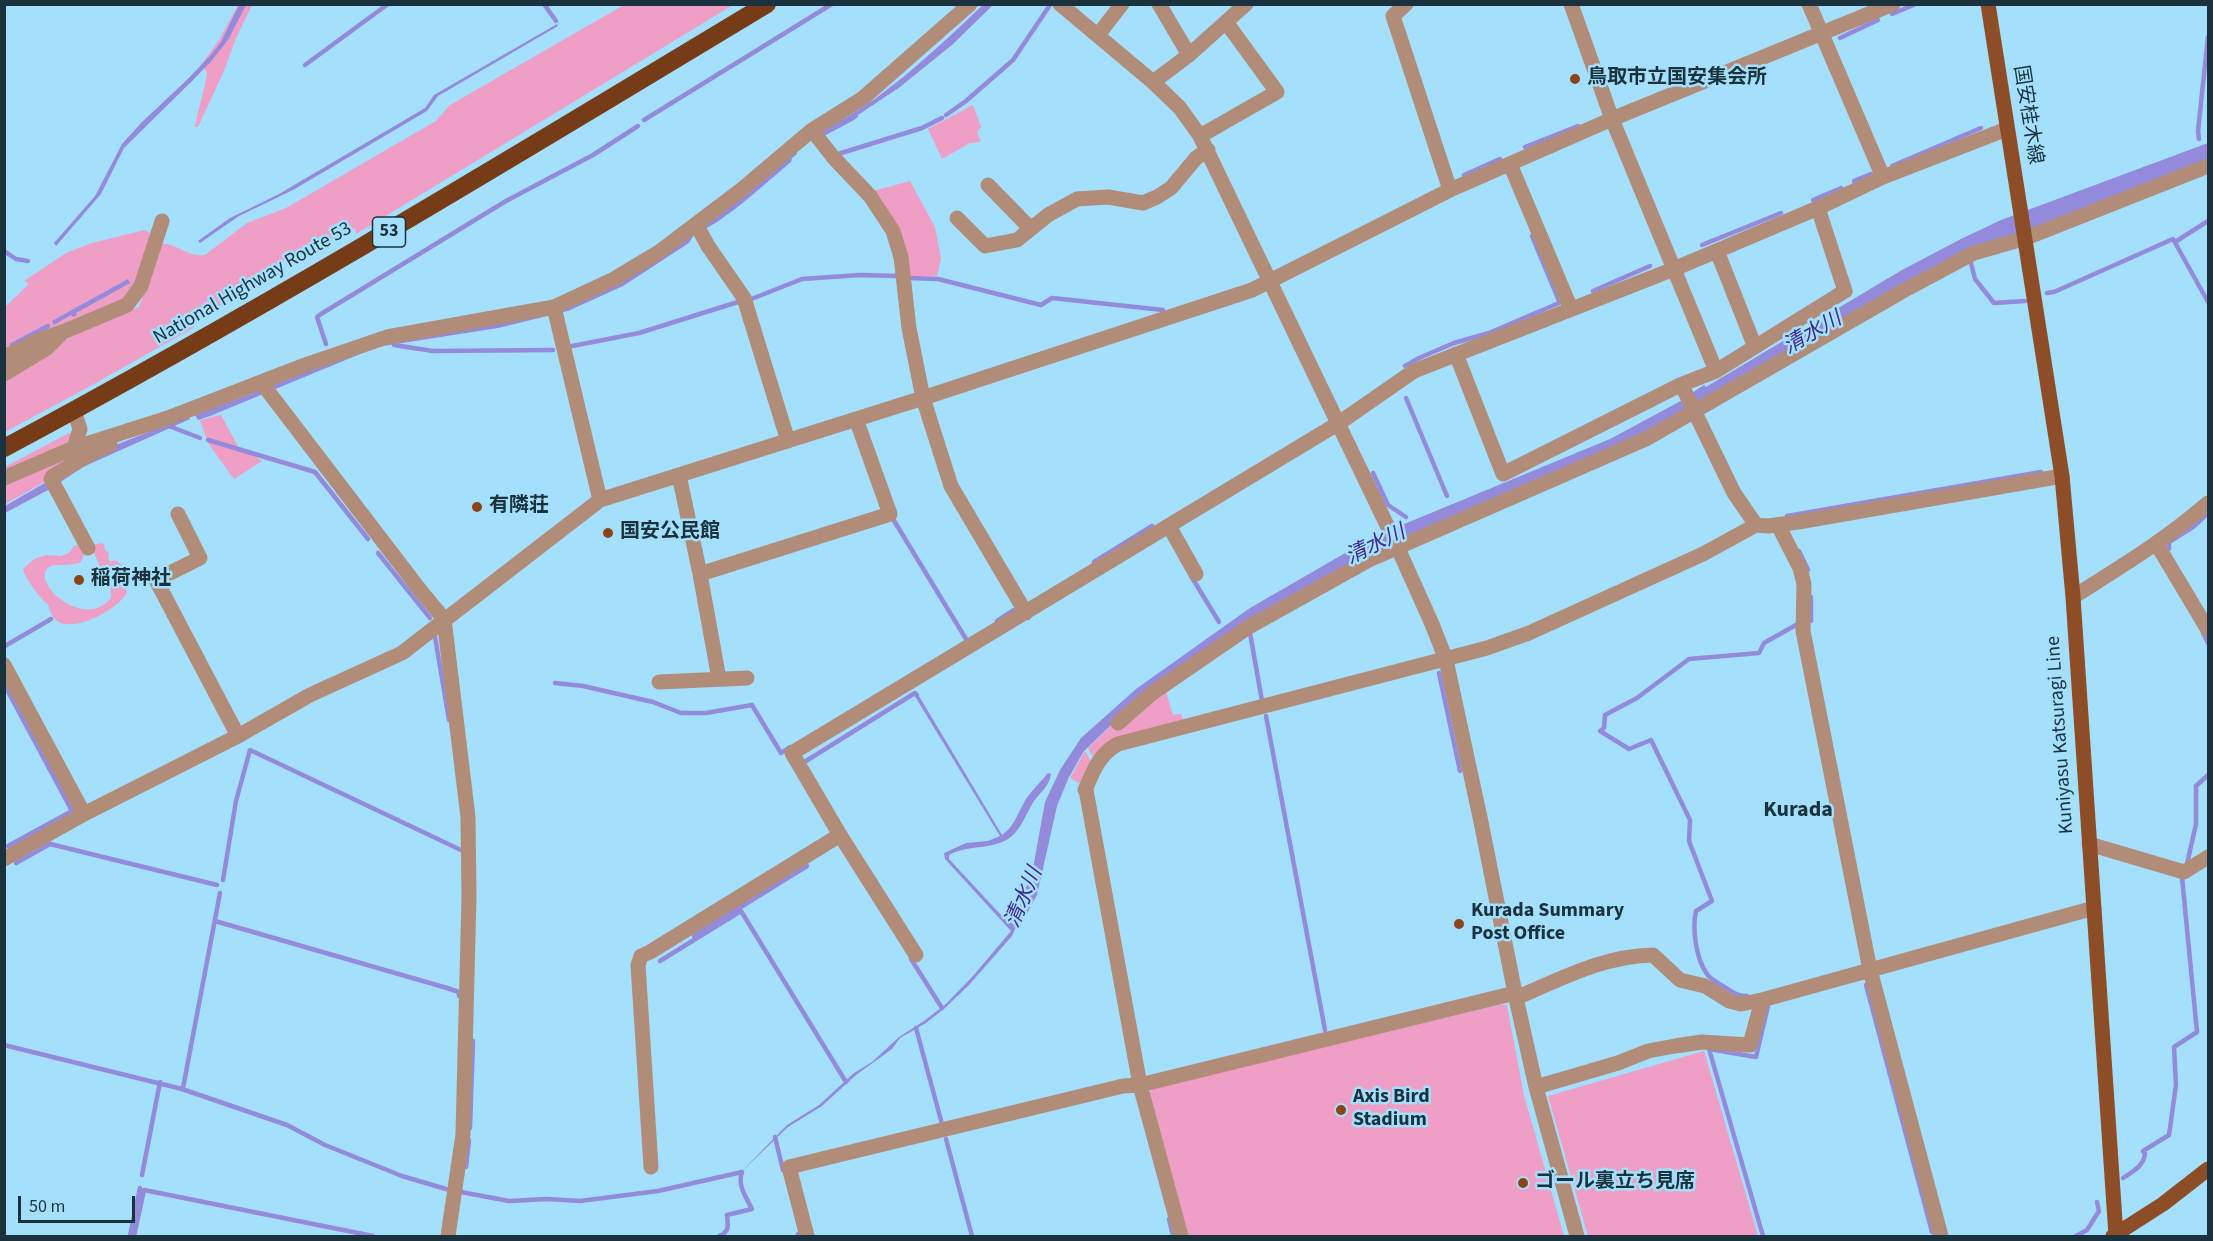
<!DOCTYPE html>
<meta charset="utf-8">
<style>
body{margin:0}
#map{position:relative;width:2213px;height:1241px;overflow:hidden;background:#a4dffb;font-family:"Source Sans 3",sans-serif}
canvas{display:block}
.frame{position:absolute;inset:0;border:6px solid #1a323d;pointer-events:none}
.scale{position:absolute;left:18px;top:1196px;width:117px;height:27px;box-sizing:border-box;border:3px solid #1a323d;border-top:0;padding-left:8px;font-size:18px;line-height:21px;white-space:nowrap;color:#1a323d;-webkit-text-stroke:4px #a4dffb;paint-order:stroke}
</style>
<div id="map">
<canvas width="2213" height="1241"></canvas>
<div class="frame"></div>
<div class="scale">50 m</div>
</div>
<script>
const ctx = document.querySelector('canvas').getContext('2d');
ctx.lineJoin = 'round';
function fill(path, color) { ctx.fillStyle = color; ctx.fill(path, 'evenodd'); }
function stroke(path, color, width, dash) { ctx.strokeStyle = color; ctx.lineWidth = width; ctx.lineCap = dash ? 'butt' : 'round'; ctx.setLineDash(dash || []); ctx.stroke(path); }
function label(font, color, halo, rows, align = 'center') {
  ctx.font = font + ' "Source Sans 3","Noto Sans JP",sans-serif'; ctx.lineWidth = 5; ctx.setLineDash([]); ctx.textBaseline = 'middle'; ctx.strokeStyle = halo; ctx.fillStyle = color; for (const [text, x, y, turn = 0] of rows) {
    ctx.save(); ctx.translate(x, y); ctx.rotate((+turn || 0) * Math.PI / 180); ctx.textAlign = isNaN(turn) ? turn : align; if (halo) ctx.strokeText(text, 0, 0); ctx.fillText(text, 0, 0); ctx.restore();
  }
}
fill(new Path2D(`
 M 238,5 L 252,5 L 236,38 L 224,71 L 198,127 L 195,127 C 198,108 205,91 207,72 L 201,65 L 219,40 Z
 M 624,5 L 733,5 L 356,234 L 355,228 L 289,258 L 199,320 L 197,318 L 193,328 L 94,384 L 5,432 L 5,379 L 43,353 L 81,331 L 139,307 L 161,244 C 176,242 187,258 205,255 L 247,223 L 286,208 L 436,121 L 450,105 Z
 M 973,105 L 981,127 L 977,132 L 981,142 L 970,143 L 942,159 L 928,129 Z
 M 910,181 L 935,227 L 941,259 L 937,276 L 906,276 L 870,192 Z
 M 145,230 L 150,233 L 136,286 L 125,300 L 5,353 L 5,307 L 29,284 L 24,281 L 66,253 L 92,243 Z
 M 221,415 L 241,452 L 255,456 L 262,461 L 234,479 L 208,443 L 200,420 Z
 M 69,433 L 72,433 L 65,447 L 5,474 L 5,467 Z
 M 95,448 L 48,480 L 5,504 L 4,484 L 36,468 Z
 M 101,543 L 104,544 L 105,551 L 109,552 L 108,558 L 110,562 L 115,560 L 122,565 L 122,572 L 119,576 L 127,592 C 120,609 74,633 57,621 C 51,616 50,610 48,604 C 40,599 25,578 23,569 L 34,559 L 46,555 L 61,556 L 69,553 L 75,545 L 83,546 L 85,552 L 81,562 C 70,567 55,563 49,567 C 29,581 84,632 111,598 L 111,591 L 90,544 L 94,545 Z
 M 1165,689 L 1173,715 L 1181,714 L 1184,722 L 1094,759 L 1088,748 L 1113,724 Z
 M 1085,751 L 1093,764 L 1083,785 L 1070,778 Z
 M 1502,1004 L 1507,1006 L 1524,1095 L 1564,1236 L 1188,1236 L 1149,1094 L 1153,1088 Z
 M 1704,1051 L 1758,1236 L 1588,1236 L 1548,1096 Z`), '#ef9ec6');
fill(new Path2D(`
 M 239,5 L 246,5 L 228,40 L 208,65 L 206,61 L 221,42 Z
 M 983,5 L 993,5 L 953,44 L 900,87 L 858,115 L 858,117 L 854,120 L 824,136 L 820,131 C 880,104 936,49 983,5 Z
 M 557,24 L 558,26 L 438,96 L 427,111 L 293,190 L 239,216 L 200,243 L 198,241 L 230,218 L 279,194 L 425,108 L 434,95 Z
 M 190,77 L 194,79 L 124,148 L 101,194 L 56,246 L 54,243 L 95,196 L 122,144 L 141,123 Z
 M 2208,143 L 2208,161 L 2036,227 L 1666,424 L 1403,539 L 1132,705 L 1084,751 L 1069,777 L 1057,806 L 1037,895 L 1025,917 L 1021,916 L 1012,936 L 969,985 L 945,1008 L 926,1023 L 900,1038 L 892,1049 L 856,1075 L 822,1106 L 788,1127 L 740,1173 L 787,1125 L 819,1105 L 854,1073 L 872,1062 L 899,1037 L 924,1021 L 946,1004 L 973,976 L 1011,931 L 945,859 L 944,853 L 966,843 L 988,841 L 1000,836 L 913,693 L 916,691 L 1002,835 C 1015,826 1018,812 1026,799 C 1032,790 1041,782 1048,773 L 1051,774 C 1050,785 1040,793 1034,801 C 1027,812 1023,824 1015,833 C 998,852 969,843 949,855 L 949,859 L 1001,915 L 1013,924 L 1033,868 L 1045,802 L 1060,770 L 1081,738 L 1136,689 L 1250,608 L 1347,552 L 1397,527 L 1610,439 L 1692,395 L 1692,393 L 1704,385 L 1706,387 L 1902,270 L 1963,238 L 2001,220 Z
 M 795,150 L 797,154 L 792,158 L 791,162 C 769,180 719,227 695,233 L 689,243 L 623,286 L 568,311 L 498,328 L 377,347 L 210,416 L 198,420 L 195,415 L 248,395 L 350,352 L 589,297 Z
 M 128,279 L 130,283 L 76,313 L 77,315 L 73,317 L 71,315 L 54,325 L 52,321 Z
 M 189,416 L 190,419 L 83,467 L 50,489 L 5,513 L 5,506 L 98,452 Z`), '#948adb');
stroke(new Path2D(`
 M 544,4 L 556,21
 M 1892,14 L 1916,4
 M 1840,38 L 1878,20
 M 305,65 L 388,4
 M 189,81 L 210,59
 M 946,115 L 966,101 L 1013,60 L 1050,5
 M 644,120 L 832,4
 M 2199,139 L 2198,131 L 2208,37
 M 1525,147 L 1578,126
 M 838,154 L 922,128 L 942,118
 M 1892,166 L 1981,128
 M 1464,175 L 1500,159
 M 1854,181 L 1871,174
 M 1813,200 L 1841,188
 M 1532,236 L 1559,301
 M 2175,242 L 2208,221
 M 1702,245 L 1781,213
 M 4,251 L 16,259 L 28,261
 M 1970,259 L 1975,279 L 1994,303 L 2025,301
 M 908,278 L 938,279 L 1041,305 L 1052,298 L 1163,310
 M 1593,291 L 1650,266
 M 2047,293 L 2054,292 L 2173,239 L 2208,302
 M 749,300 L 802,279 L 860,275 L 898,276
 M 326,344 L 317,317 L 321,314 L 506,201 L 593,155 L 638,126
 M 12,345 L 48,326
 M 394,345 L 433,351 L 553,350
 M 567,347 L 639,333 L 738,302
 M 1405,366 L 1419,358 L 1454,343 L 1489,333 L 1559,303
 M 1406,398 L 1447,496
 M 169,426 L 200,438
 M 208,440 L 315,472 L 368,539
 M 1373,473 L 1388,505 L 1406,517
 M 1787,516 L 2041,472
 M 893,519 L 966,639
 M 2169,549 L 2169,542 L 2193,527 L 2208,513
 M 1799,551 L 1808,570
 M 378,553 L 430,618
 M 1094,562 L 1152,526
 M 1191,576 L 1219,622
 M 1811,597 L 1811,621
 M 997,621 L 1014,610
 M 1250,633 L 1262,701
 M 2203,633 L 2208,643
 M 435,637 L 449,720
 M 5,646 L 51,619
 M 1439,673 L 1460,771
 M 555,683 L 583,686 L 653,702 L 681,713 L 706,713 L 752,705 L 781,753 L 790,747
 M 4,684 L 72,811 L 8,846
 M 1266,716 L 1325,1030
 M 806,761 L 915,693 L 917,695
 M 16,863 L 50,844 L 217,885
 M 2187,864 L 2196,824 L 2196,786 L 2208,775
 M 223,880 L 236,801 L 250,750 L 463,851
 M 215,921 L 447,988 L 459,992 L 459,996
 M 694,936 L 807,866
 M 911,959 L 942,1008
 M 660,961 L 741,911 L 846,1082
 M 1866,985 L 1932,1232
 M 1747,996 C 1740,997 1732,992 1726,988 C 1720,984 1711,980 1707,974 C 1696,959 1692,929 1696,911 L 1712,901 L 1689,841 L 1690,820 L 1651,740 L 1629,749 L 1600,731 L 1604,728 L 1605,715 L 1637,698 L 1689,659 L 1759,653 L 1764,643 L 1796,625
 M 916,1028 L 942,1124
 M 4,1045 L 182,1089 L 287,1125 L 325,1145 L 402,1176 L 446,1189
 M 183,1088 L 220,893
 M 470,1128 L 473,1041
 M 775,1137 L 783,1170
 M 946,1139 L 972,1236
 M 466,1167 L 469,1140
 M 142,1175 L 160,1082
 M 2123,1178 C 2133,1171 2143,1167 2145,1154 L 2143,1151 L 2169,1135 L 2176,1085 L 2174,1047 L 2197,1032 L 2182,877
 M 461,1192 L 509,1201 L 547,1199 L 580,1201 L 658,1191 L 742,1172 C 737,1185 746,1197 752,1209 L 727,1215 C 728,1225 730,1232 719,1236
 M 1169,1219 L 1173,1236
 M 798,1234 L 799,1236
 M 130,1236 L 140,1188
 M 134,1236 L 144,1190 L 373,1236
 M 1763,1236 L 1709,1049 L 1756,1057 L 1768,1006
 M 2076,1236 L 2087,1230 L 2099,1211 L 2097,1202`), '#948adb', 4.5);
stroke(new Path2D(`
 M 1060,4 L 1153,82 L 1180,108 L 1200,136 L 1397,546 L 1432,624 L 1446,660 L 1481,822 L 1516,998 L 1536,1087 L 1577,1236
 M 1159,4 L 1189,55
 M 1406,4 L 1393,16 L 1450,190
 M 1571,4 L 1612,119 L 1716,371
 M 1809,4 L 1883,177
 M 1098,35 L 1122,4
 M 1153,82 L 1189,55 L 1246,4
 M 812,130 L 833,157 L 870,196 L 893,231 L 901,257 L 909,328 L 923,398 L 951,486 L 1026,613
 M 1200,136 L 1277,92 L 1226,22
 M 1510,164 L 1571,309
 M 988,185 L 1031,229
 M 957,218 L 985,246 L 1017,240 L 1048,215 L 1077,199 L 1108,197 L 1143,203 L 1157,197 L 1171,188 L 1196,158 L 1208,150
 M 696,224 L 708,246 L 744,298 L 788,441
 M 1717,251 L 1755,347
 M 554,307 L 600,500
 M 1456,354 L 1503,474 L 1680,385 L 1716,371 L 1845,291 L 1818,208
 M 4,357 L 41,339 L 59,333
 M 4,374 L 47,348 L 63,332 L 127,305 L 141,286 L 162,221
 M 261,382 L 420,590 L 444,619 L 468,817 L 469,897 L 463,1134 L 448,1236
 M 1680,385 L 1685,392 L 1734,493 L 1756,525 L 1768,526 L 1798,522 L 2062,476
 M 74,411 L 80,429 L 74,448 L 168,418 L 305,365 L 387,337 L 554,307 L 614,279 L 659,252 L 741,190 L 812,130 L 863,98 L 970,4
 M 679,475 L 700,574 L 719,679
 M 4,478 L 74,448
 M 178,514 L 200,558 L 156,580 L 238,736
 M 1778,525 L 1800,568 L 1804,584 L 1803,631 L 1870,970 L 1941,1236
 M 1169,526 L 1196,574
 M 2156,543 L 2208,630
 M 88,548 L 51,479 L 53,476 L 96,451 L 110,445
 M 700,574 L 890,514 L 856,419
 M 2073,597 C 2120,567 2167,539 2208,503
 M 4,665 L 84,814
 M 659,682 L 747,678
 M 1118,723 L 1151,694 L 1247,628 L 1369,560 L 1646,439 L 1903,291 L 1974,253 L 2026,238 L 2208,166
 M 1085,790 C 1093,772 1099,754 1118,744 L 1487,648 L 1529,633 L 1703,554 L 1756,525
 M 1086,790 L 1140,1085 L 1181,1236
 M 840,835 L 916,955
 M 2089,844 L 2184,872 L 2208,857
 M 4,859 L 84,814 L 238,736 L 310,695 L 402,653 L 600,500 L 923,398 L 1252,290 L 1450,190 L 1612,119 L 1893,4
 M 1516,998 C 1561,979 1603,956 1653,955 L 1680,980 L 1705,986 L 1729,1001 L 1741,1004 L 1762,1000
 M 1536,1087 L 1618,1063 L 1648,1051 L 1675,1046 L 1702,1042 L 1750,1045 L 1762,1000 L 2094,908
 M 651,1167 L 638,965 L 641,956 L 650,952 L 840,835 L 792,753 L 1339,423 L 1414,371 L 1674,269 L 1818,208 L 1883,177 L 2007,129
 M 807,1236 L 789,1167 L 1123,1086 L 1140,1085 L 1515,993`), '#b18c79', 15);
stroke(new Path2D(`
 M 1988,4 L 2062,476 L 2073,597 L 2116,1236
 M 2113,1236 L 2163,1204 L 2208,1169`), '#8d4d27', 15);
stroke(new Path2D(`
 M 4,448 C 264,309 515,156 767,4`), '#763b17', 18);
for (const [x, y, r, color] of [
 [1575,79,6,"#89441a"],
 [477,507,6,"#89441a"],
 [608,533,6,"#89441a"],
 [79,580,6,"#89441a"],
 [1459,924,6,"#89441a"],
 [1341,1110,6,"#89441a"],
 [1523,1183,6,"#89441a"]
]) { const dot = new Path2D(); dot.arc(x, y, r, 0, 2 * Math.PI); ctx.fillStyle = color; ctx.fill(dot); stroke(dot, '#a4dffb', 2); }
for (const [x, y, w] of [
 [389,232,33]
]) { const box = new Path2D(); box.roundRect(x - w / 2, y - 15, w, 30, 4.5); ctx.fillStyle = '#a4dffb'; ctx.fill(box); stroke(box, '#1a323d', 1.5); }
label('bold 18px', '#1a323d', null, [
 ["53",389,232]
]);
label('bold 20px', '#1a323d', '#a4dffb', [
 ["鳥取市立国安集会所",1587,79],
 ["有隣荘",489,507],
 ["国安公民館",620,533],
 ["稲荷神社",91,580],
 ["Kurada Summary",1471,912],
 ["Post Office",1471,935],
 ["Axis Bird",1353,1098],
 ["Stadium",1353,1121],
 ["ゴール裏立ち見席",1535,1183]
], 'left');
label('20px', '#1a323d', '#a4dffb', [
 ["国安桂木線",2027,115,81],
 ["National Highway Route 53",253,284,-30],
 ["Kuniyasu Katsuragi Line",2061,735,-94]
]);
label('italic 21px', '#412987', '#a4dffb', [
 ["清水川",1813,334,-30],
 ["清水川",1376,546,-26],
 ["清水川",1025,898,-67]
]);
label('bold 22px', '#1a323d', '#a4dffb', [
 ["Kurada",1798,811]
]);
</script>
